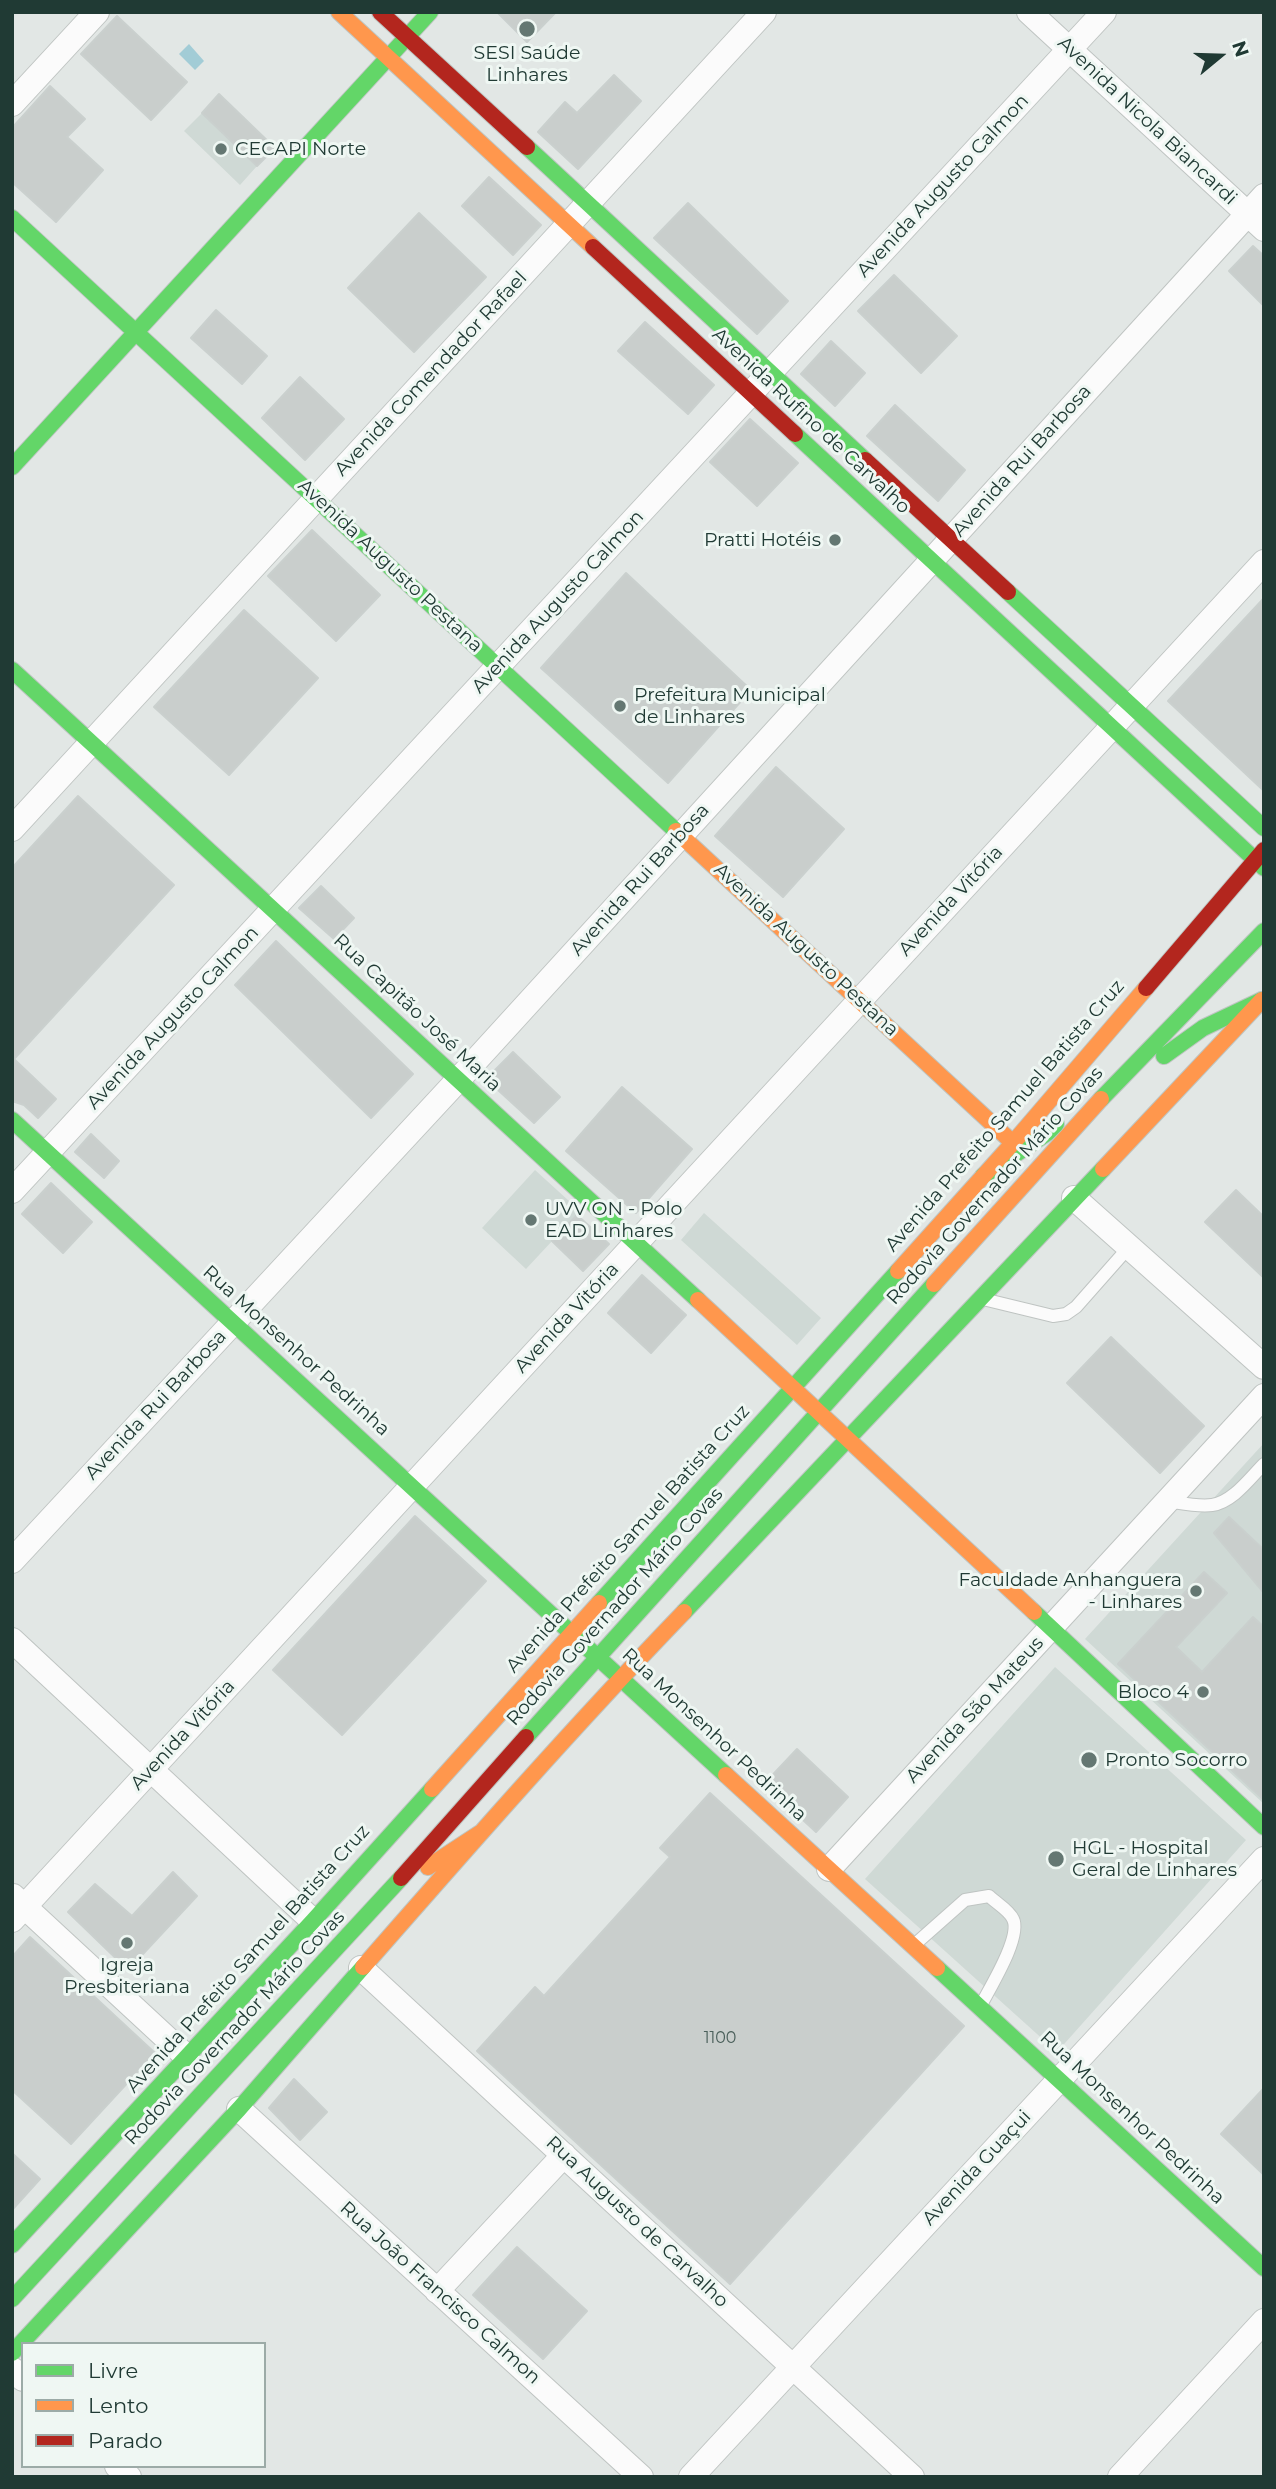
<!DOCTYPE html>
<meta charset="utf-8">
<style>
body{margin:0}
#map{position:relative;width:1276px;height:2489px;overflow:hidden;background:#e2e7e5;font-family:Montserrat,sans-serif}
canvas{display:block}
.frame{position:absolute;inset:0;border:14px solid #203a34;pointer-events:none}
.legend{position:absolute;left:21px;top:2342px;width:245px;height:126px;box-sizing:border-box;background:#eff7f3;border:2px solid #9caba7;margin:0;padding:9px 12px;list-style:none;font-size:21px;color:#203a34}
.legend li{display:flex;align-items:center;gap:14px;height:35px}
.legend b{width:35px;border:2px solid #9caba7}
.north{position:absolute;left:1185px;top:21px;width:70px;height:70px;-webkit-text-stroke:5px #eff7f3;paint-order:stroke;rotate:71deg;font-size:19px;font-weight:700;line-height:28px;text-align:center;color:#203a34}
.north::after{content:'';display:block;margin:auto;width:24px;height:32px;background:#203a34;clip-path:polygon(50% 0,100% 100%,50% 72%,0 100%)}
</style>
<div id="map">
<canvas width="1276" height="2489"></canvas>
<div class="frame"></div>
<ul class="legend">
<li><b style="height:9px;background:#63d668"></b>Livre</li>
<li><b style="height:9px;background:#ff974d"></b>Lento</li>
<li><b style="height:9px;background:#b3261e"></b>Parado</li>
</ul>
<div class="north">N</div>
</div>
<script>
const ctx = document.querySelector('canvas').getContext('2d');
ctx.lineJoin = 'round';
function fill(path, color) { ctx.fillStyle = color; ctx.fill(path, 'evenodd'); }
function stroke(path, color, width, dash) { ctx.strokeStyle = color; ctx.lineWidth = width; ctx.lineCap = dash ? 'butt' : 'round'; ctx.setLineDash(dash || []); ctx.stroke(path); }
function label(font, color, halo, rows, align = 'center') {
  ctx.font = font + ' Montserrat,sans-serif'; ctx.lineWidth = 6; ctx.setLineDash([]); ctx.textBaseline = 'middle'; ctx.strokeStyle = halo; ctx.fillStyle = color; for (const [text, x, y, turn = 0] of rows) {
    ctx.save(); ctx.translate(x, y); ctx.rotate((+turn || 0) * Math.PI / 180); ctx.textAlign = isNaN(turn) ? turn : align; if (halo) ctx.strokeText(text, 0, 0); ctx.fillText(text, 0, 0); ctx.restore();
  }
}
fill(new Path2D(`
 M 202,113 L 257,166 L 240,185 L 184,131 Z
 M 535,1170 L 580,1211 L 526,1269 L 482,1228 Z
 M 704,1213 L 821,1318 L 797,1345 L 681,1240 Z
 M 1264,1443 L 1264,1804 L 1085,1639 Z
 M 1055,1667 L 1246,1840 L 1057,2052 L 865,1879 Z`), '#cfd9d5');
fill(new Path2D(`
 M 189,44 L 204,61 L 195,70 L 179,54 Z`), '#a2ccd6');
const building = new Path2D(`
 M 497,12 L 556,12 L 527,42 Z
 M 117,16 L 187,82 L 151,120 L 81,54 Z
 M 614,75 L 641,101 L 578,169 L 538,132 L 565,102 L 577,113 Z
 M 50,86 L 85,119 L 67,137 L 103,170 L 56,222 L 12,182 L 12,128 Z
 M 219,94 L 275,148 L 257,166 L 202,113 Z
 M 489,177 L 541,225 L 513,255 L 462,206 Z
 M 688,203 L 788,301 L 757,334 L 654,238 Z
 M 419,213 L 486,277 L 414,352 L 348,288 Z
 M 1253,246 L 1264,256 L 1264,306 L 1229,271 Z
 M 894,275 L 957,336 L 921,373 L 858,311 Z
 M 216,310 L 267,356 L 242,384 L 191,338 Z
 M 645,322 L 714,385 L 688,414 L 618,351 Z
 M 831,341 L 865,373 L 835,406 L 801,374 Z
 M 300,377 L 344,419 L 305,460 L 262,418 Z
 M 895,405 L 965,470 L 938,501 L 867,436 Z
 M 750,419 L 798,463 L 757,506 L 710,462 Z
 M 312,530 L 380,595 L 336,641 L 268,576 Z
 M 626,573 L 751,690 L 668,783 L 541,668 Z
 M 1264,598 L 1264,791 L 1168,701 Z
 M 244,610 L 318,678 L 229,775 L 154,707 Z
 M 776,767 L 844,829 L 783,897 L 715,836 Z
 M 78,796 L 174,885 L 14,1059 L 56,1099 L 38,1118 L 24,1105 L 12,1101 L 12,868 Z
 M 321,886 L 354,918 L 334,939 L 299,908 Z
 M 276,941 L 413,1074 L 371,1118 L 235,985 Z
 M 513,1052 L 560,1097 L 534,1123 L 486,1079 Z
 M 622,1087 L 692,1149 L 636,1213 L 566,1151 Z
 M 91,1134 L 119,1161 L 104,1178 L 75,1152 Z
 M 51,1183 L 92,1222 L 63,1253 L 22,1214 Z
 M 1236,1190 L 1264,1217 L 1264,1278 L 1205,1222 Z
 M 577,1215 L 609,1244 L 583,1271 L 552,1241 Z
 M 642,1275 L 686,1315 L 651,1353 L 608,1313 Z
 M 1111,1337 L 1204,1426 L 1160,1473 L 1067,1383 Z
 M 415,1516 L 486,1581 L 342,1735 L 273,1670 Z
 M 1229,1517 L 1264,1550 L 1264,1593 L 1214,1533 Z
 M 1204,1572 L 1227,1593 L 1176,1647 L 1202,1672 L 1253,1617 L 1264,1627 L 1264,1800 L 1118,1664 Z
 M 797,1749 L 848,1797 L 816,1832 L 764,1784 Z
 M 710,1793 L 964,2026 L 730,2284 L 477,2051 L 535,1987 L 544,1996 L 670,1857 L 660,1848 Z
 M 173,1872 L 197,1896 L 128,1970 L 68,1912 L 95,1884 L 132,1916 Z
 M 30,1937 L 155,2053 L 71,2144 L 12,2090 L 12,1957 Z
 M 294,2079 L 327,2112 L 300,2140 L 269,2108 Z
 M 1264,2088 L 1264,2175 L 1221,2134 Z
 M 12,2153 L 40,2179 L 12,2210 Z
 M 517,2247 L 587,2311 L 543,2359 L 473,2295 Z`);
fill(building, '#c9cecc');
stroke(building, '#cad0ce', 2);
const lane = new Path2D(`
 M 987,1300 L 1053,1316 L 1066,1314 L 1076,1307 L 1129,1247
 M 1167,1501 C 1181,1503 1198,1507 1212,1505 C 1233,1502 1250,1478 1264,1464
 M 913,1946 L 965,1900 L 989,1896 C 996,1903 1009,1910 1013,1919 C 1022,1937 989,1989 980,2007`);
const street = new Path2D(`
 M 1029,12 L 1264,229
 M 12,104 L 97,12
 M 12,829 L 764,12
 M 12,1191 L 1104,12
 M 1074,1198 L 1264,1367
 M 12,1561 L 458,1080 L 1264,196
 M 12,1640 L 313,1921
 M 829,1869 L 1264,1396
 M 13,1896 L 187,2057
 M 12,1920 L 1264,562
 M 361,1968 L 912,2477
 M 239,2109 L 641,2477
 M 437,2291 L 564,2155
 M 12,2369 L 23,2379
 M 117,2466 L 129,2477
 M 691,2477 L 1264,1859
 M 1120,2477 L 1264,2321`);
const fast = new Path2D(`
 M 527,147 L 865,460
 M 12,218 L 676,831
 M 795,434 L 1264,868
 M 12,467 L 430,12
 M 1008,592 L 1264,828
 M 12,670 L 698,1300
 M 1164,1056 L 1203,1028 L 1262,1000
 M 1101,1099 L 1264,931
 M 12,1120 L 726,1775
 M 983,1176 L 1047,1133 L 1056,1124
 M 599,1603 L 898,1271
 M 684,1612 L 1103,1169
 M 1034,1612 L 1264,1827
 M 526,1737 L 934,1284
 M 937,1968 L 1264,2268
 M 12,2245 L 313,1921 L 432,1789
 M 12,2299 L 401,1878
 M 12,2353 L 239,2109 L 363,1967`);
const slow = new Path2D(`
 M 339,12 L 593,247
 M 676,831 L 1013,1143
 M 1103,1169 L 1262,1000
 M 898,1271 L 1013,1143 L 1146,988
 M 934,1284 L 1101,1099
 M 698,1300 L 1034,1612
 M 726,1775 L 937,1968
 M 432,1789 L 599,1603
 M 428,1867 L 480,1833
 M 363,1967 C 468,1847 573,1727 684,1612`);
const jam = new Path2D(`
 M 380,12 L 527,147
 M 593,247 L 795,434
 M 865,460 L 1008,592
 M 1146,988 L 1264,850
 M 401,1878 L 526,1737`);
stroke(lane, '#bfc4c2', 14);
stroke(street, '#bfc4c2', 26);
stroke(fast, '#bec5c2', 18);
stroke(slow, '#bec5c2', 18);
stroke(jam, '#bec5c2', 18);
stroke(lane, '#fbfbfb', 12);
stroke(street, '#fbfbfb', 24);
stroke(fast, '#63d668', 16);
stroke(slow, '#ff974d', 16);
stroke(jam, '#b3261e', 16);
for (const [x, y, r, color] of [
 [527,29,9,"#647772"],
 [221,149,7,"#647772"],
 [835,540,7,"#647772"],
 [620,706,7,"#647772"],
 [531,1220,7,"#647772"],
 [1196,1591,7,"#647772"],
 [1203,1692,7,"#647772"],
 [1089,1760,9,"#647772"],
 [1056,1859,9,"#647772"],
 [127,1943,7,"#647772"]
]) { const dot = new Path2D(); dot.arc(x, y, r, 0, 2 * Math.PI); ctx.fillStyle = color; ctx.fill(dot); stroke(dot, '#eff7f3', 2.5); }
label('16px', '#4b605b', null, [
 ["1100",720,2038]
]);
label('19px', '#203a34', '#eff7f3', [
 ["SESI Saúde",527,53,"center"],
 ["Linhares",527,75,"center"],
 ["CECAPI Norte",235,149],
 ["Pratti Hotéis",821,540,"right"],
 ["Prefeitura Municipal",634,695],
 ["de Linhares",634,717],
 ["UVV ON - Polo",545,1209],
 ["EAD Linhares",545,1231],
 ["Faculdade Anhanguera",1182,1580,"right"],
 ["- Linhares",1182,1602,"right"],
 ["Bloco 4",1189,1692,"right"],
 ["Pronto Socorro",1105,1760],
 ["HGL - Hospital",1072,1848],
 ["Geral de Linhares",1072,1870],
 ["Igreja",127,1965,"center"],
 ["Presbiteriana",127,1987,"center"]
], 'left');
label('19px', '#203a34', '#eff7f3', [
 ["Avenida Nicola Biancardi",1147,121,43],
 ["Avenida Augusto Calmon",943,186,-47],
 ["Avenida Comendador Rafael",431,374,-47],
 ["Avenida Rufino de Carvalho",811,421,43],
 ["Avenida Rui Barbosa",1022,461,-48],
 ["Avenida Augusto Pestana",390,566,43],
 ["Avenida Augusto Calmon",558,602,-47],
 ["Avenida Rui Barbosa",640,880,-48],
 ["Avenida Vitória",951,901,-47],
 ["Avenida Augusto Pestana",806,950,43],
 ["Rua Capitão José Maria",417,1013,43],
 ["Avenida Augusto Calmon",173,1018,-47],
 ["Avenida Prefeito Samuel Batista Cruz",1005,1116,-49],
 ["Rodovia Governador Mário Covas",995,1186,-48],
 ["Avenida Vitória",567,1318,-47],
 ["Rua Monsenhor Pedrinha",296,1351,42],
 ["Avenida Rui Barbosa",156,1405,-47],
 ["Avenida Prefeito Samuel Batista Cruz",628,1539,-48],
 ["Rodovia Governador Mário Covas",615,1607,-48],
 ["Avenida São Mateus",975,1710,-47],
 ["Avenida Vitória",183,1735,-47],
 ["Rua Monsenhor Pedrinha",714,1735,43],
 ["Avenida Prefeito Samuel Batista Cruz",248,1959,-48],
 ["Rodovia Governador Mário Covas",235,2028,-47],
 ["Rua Monsenhor Pedrinha",1132,2118,43],
 ["Avenida Guaçui",977,2168,-47],
 ["Rua Augusto de Carvalho",637,2222,43],
 ["Rua João Francisco Calmon",440,2293,42]
]);
</script>
